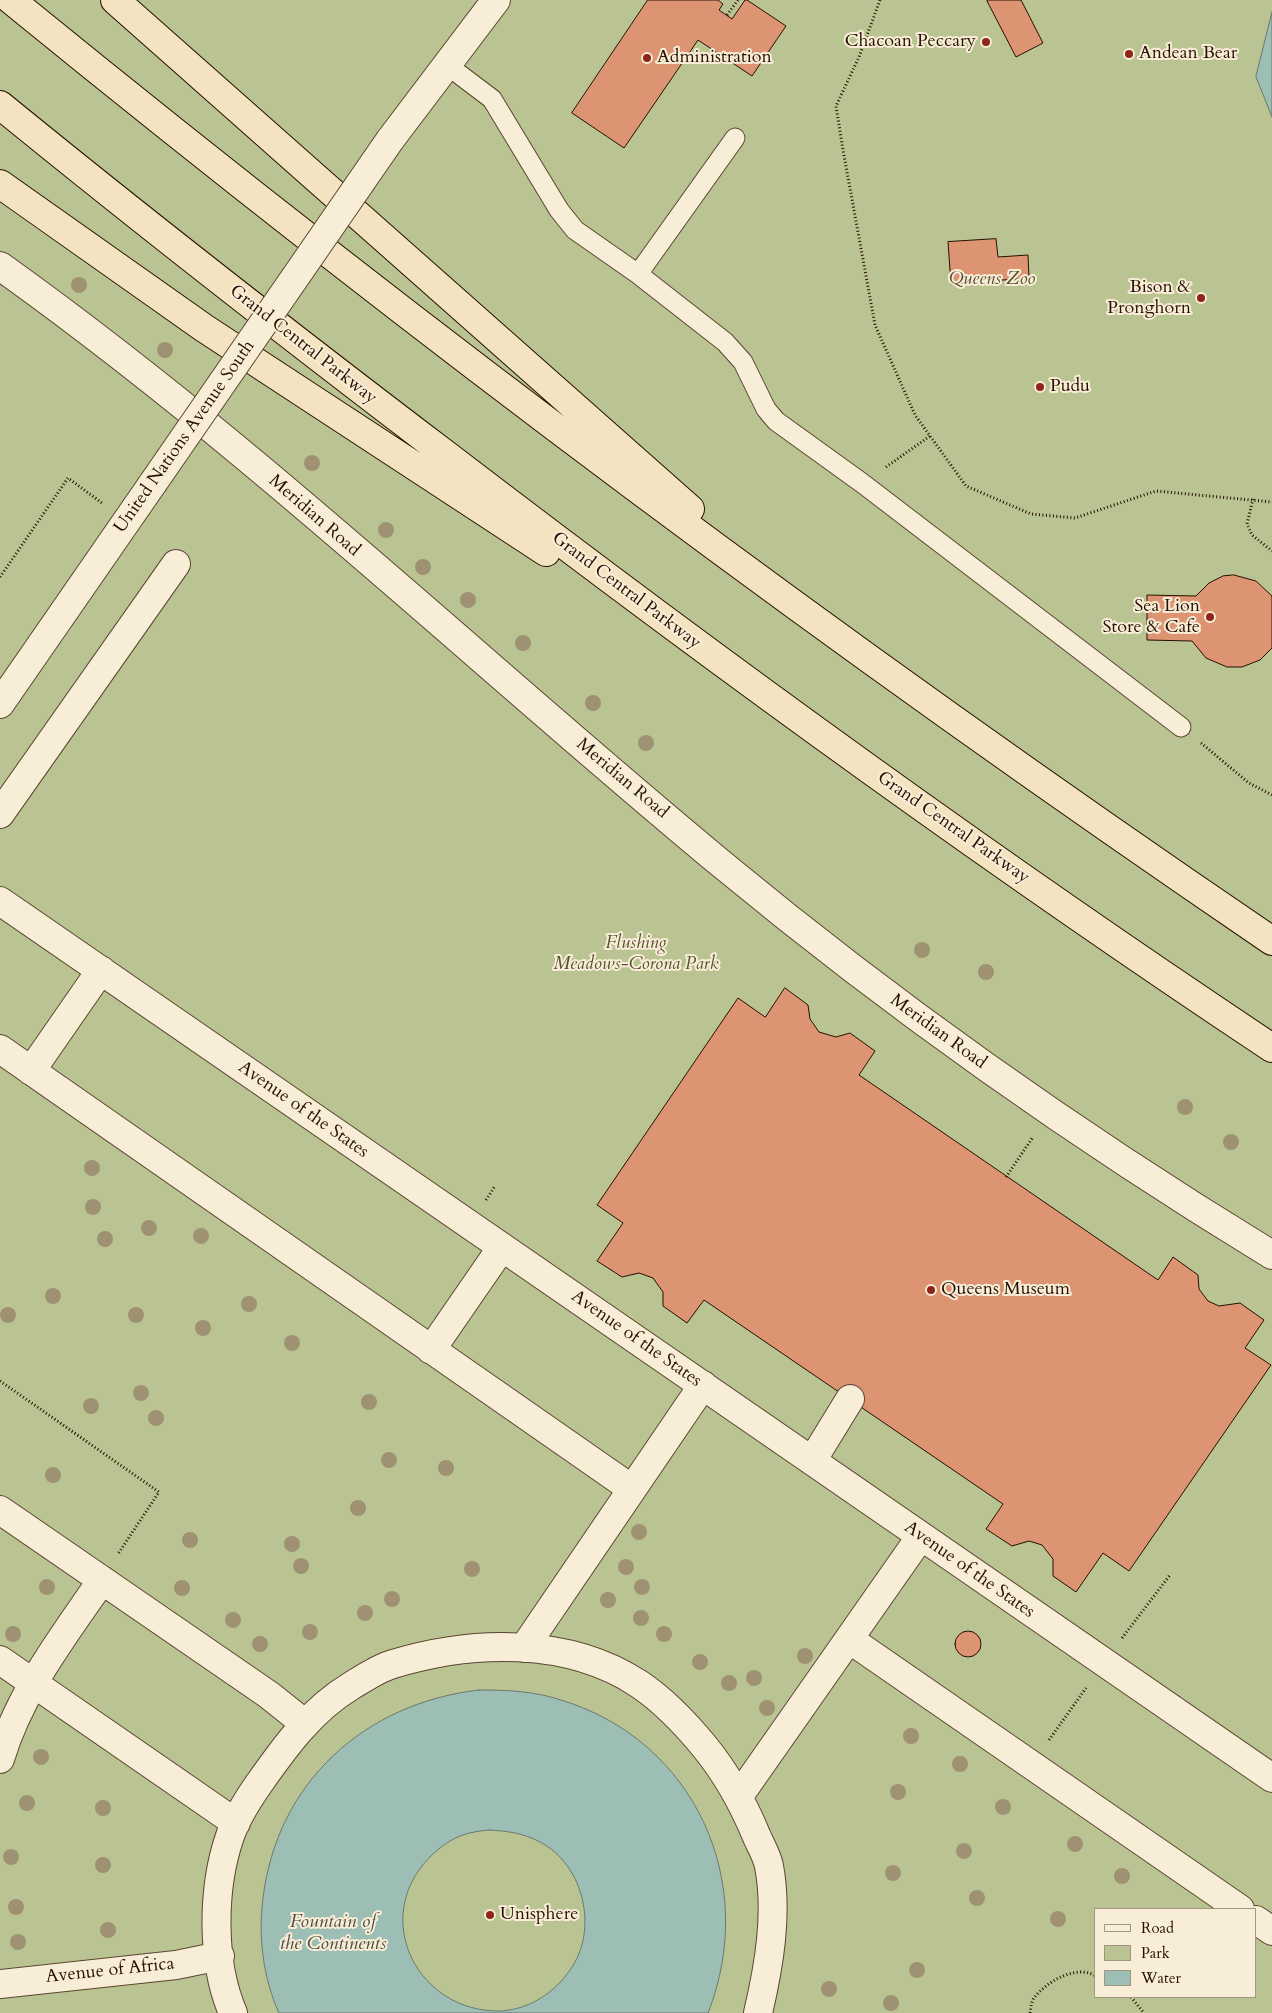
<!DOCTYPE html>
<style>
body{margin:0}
#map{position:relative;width:1272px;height:2013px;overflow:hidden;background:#f4e3c0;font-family:Cardo,serif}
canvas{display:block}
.legend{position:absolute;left:1094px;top:1908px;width:162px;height:90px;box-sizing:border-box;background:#f8edd6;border:1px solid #a49581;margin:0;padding:6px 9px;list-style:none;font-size:15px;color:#261001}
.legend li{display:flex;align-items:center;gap:10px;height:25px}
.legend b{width:25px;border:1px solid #a49581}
</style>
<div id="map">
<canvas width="1272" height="2013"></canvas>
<ul class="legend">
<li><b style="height:6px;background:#f8edd6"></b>Road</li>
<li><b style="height:14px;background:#bac493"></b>Park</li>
<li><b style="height:14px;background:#9cbeb5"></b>Water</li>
</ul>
</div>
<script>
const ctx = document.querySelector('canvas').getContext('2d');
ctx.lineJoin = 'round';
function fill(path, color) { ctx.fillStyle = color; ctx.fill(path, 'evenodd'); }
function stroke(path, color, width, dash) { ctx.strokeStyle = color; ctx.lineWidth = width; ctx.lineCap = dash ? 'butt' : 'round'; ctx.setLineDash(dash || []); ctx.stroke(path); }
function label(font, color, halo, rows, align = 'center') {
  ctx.font = font + ' Cardo,serif'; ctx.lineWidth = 4; ctx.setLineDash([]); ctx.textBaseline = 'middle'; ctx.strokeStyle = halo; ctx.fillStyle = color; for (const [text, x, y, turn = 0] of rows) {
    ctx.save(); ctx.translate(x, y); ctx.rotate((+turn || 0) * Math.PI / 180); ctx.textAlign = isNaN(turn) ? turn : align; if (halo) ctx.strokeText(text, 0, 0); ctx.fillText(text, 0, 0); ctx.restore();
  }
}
fill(new Path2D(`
 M 0,0 L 1272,0 L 1272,2013 L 0,2013 ZM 1096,1909 L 1256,1909 L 1256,1997 L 1096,1997 Z`), '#bac493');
const water = new Path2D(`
 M 1272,12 L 1272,117 L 1256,77 Z
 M 479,1690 C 507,1690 534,1691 561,1700 C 696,1741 759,1884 708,2013 L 279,2013 C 263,1978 258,1936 263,1898 C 277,1782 365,1703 479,1690 ZM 489,1830 C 507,1831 523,1833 540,1842 C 584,1865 599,1930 570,1970 C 554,1993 530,2009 501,2011 C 418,2013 370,1919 429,1858 C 438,1849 450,1839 463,1835 C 471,1832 480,1831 489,1830 Z`);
fill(water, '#9cbeb5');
stroke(water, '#6d786d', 1);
const building = new Path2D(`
 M 648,0 L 718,0 L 723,4 L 719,10 L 732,19 L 745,0 L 747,0 L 786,26 L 752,76 L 698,40 L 624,148 L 572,113 Z
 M 989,0 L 1021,0 L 1043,43 L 1016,57 L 987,1 Z
 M 996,239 L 998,257 L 1028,255 L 1029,278 L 951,284 L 948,242 Z
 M 1234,575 L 1256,581 L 1272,596 L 1272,648 L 1260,660 L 1242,667 L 1227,667 L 1206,658 L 1192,641 L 1147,640 L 1147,595 L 1196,596 L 1209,583 L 1223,576 Z
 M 785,988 L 808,1005 L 810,1019 L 819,1032 L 836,1037 L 850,1033 L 875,1051 L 859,1075 L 1158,1280 L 1173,1257 L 1198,1275 L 1199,1289 L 1208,1301 L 1219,1306 L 1240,1303 L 1264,1320 L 1245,1348 L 1271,1365 L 1129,1571 L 1103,1553 L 1076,1592 L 1053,1576 L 1053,1559 L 1042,1545 L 1029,1541 L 1012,1546 L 986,1529 L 1003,1504 L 704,1300 L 687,1323 L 663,1306 L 663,1292 L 653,1278 L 639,1273 L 622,1277 L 597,1261 L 623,1223 L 597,1205 L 738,998 L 765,1017 Z
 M955 1644a13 13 0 1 1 26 0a13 13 0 1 1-26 0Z`);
fill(building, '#dd9472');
stroke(building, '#261001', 1);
const service = new Path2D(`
 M 447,65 L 492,99 L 559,210 L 575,230 L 638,274 L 725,342 L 743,362 L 766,409 L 776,421 L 862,483 L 1181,727
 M 638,274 L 735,138`);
const pedestrian = new Path2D(`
 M 390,140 L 496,0
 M 0,704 L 153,483
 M 0,814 L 176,564
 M 0,901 L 1272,1778
 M 0,1049 L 632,1489
 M 31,1071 L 101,970
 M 431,1350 L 502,1247
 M 812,1461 L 850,1399
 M 0,1510 L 269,1695 L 304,1723
 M 849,1639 L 1240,1909
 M 524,1648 L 703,1385
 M 0,1660 L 236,1823
 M 0,1759 C 20,1692 63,1637 102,1580
 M 739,1796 L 921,1536
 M 1256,1920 L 1272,1931
 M 0,1984 L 176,1965 L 220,1956
 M 233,2013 C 211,1962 212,1888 230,1836 C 236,1818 247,1801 258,1785 C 284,1748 311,1710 351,1686 C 364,1678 379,1668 393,1664 C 472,1640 568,1637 639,1684 C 663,1700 685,1723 704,1746 C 727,1774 743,1803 757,1837 C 761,1846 767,1856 769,1866 C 778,1914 769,1966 758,2013`);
const minor = new Path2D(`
 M 0,266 C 255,448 482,666 724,866 C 897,1009 1080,1138 1272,1255`);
const motorway = new Path2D(`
 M 11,0 C 418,332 838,646 1272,941
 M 115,0 L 690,509
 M 0,105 C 146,224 295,340 445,454 C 714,660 989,860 1272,1048
 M 0,184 L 204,328 L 546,552`);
stroke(service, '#5a4531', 21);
stroke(pedestrian, '#5a4531', 30);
stroke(minor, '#5a4531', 30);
stroke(motorway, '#261001', 30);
stroke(new Path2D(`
 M 880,0 L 859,57 L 836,106 L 843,150 L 875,325 L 915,415 L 966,486 L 1031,514 L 1075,518 L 1156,491 L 1272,502
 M 727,15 L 738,0
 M 886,467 L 930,436
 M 1253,499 L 1247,524 L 1252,535 L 1272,551
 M 0,577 L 68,478 L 102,503
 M 1201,743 L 1249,783 L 1272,795
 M 1006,1177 L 1033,1137
 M 486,1200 L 495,1186
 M 0,1381 L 159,1492 L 118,1554
 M 1122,1638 L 1170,1575
 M 1049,1740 L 1086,1688
 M 1131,1997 L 1144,2013
 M 1030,2013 C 1031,2008 1031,2002 1034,1998 C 1046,1982 1076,1964 1096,1976`), '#261001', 3, [1, 2.5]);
stroke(service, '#f8edd6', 19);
stroke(pedestrian, '#f8edd6', 28);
stroke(minor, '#f8edd6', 28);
stroke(motorway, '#f4e3c0', 28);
const pedestrianBridge = new Path2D(`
 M 153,483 L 390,140`);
stroke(pedestrianBridge, '#5a4531', 30, []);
stroke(pedestrianBridge, '#f8edd6', 28);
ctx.fillStyle = '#9f9273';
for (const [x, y] of [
 [79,285],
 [165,350],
 [312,463],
 [386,530],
 [423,567],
 [468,600],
 [523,643],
 [593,703],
 [646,743],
 [922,950],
 [986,972],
 [1185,1107],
 [1231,1142],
 [92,1168],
 [93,1207],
 [149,1228],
 [201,1236],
 [105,1239],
 [53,1296],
 [249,1304],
 [8,1315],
 [136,1315],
 [203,1328],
 [292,1343],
 [141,1393],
 [369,1402],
 [91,1406],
 [156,1418],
 [389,1460],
 [446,1468],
 [53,1475],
 [358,1508],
 [639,1532],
 [190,1540],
 [292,1544],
 [301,1566],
 [626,1567],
 [472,1569],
 [47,1587],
 [642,1587],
 [182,1588],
 [392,1599],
 [608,1600],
 [365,1613],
 [641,1618],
 [233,1620],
 [310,1632],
 [13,1634],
 [664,1634],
 [260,1644],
 [805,1656],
 [700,1662],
 [754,1678],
 [729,1683],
 [767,1708],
 [911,1736],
 [41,1757],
 [960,1764],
 [898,1792],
 [27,1803],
 [1003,1807],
 [103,1808],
 [1075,1844],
 [964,1851],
 [11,1857],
 [103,1865],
 [893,1873],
 [1122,1876],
 [977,1898],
 [16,1907],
 [1058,1919],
 [108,1930],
 [18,1942],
 [917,1970],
 [829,1989],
 [891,2003]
]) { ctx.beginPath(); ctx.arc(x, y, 8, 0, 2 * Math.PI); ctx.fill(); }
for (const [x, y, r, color] of [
 [986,42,5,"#8f2418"],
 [1129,54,5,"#8f2418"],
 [647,58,5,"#8f2418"],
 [1201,298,5,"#8f2418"],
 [1040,387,5,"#8f2418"],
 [1210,617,5,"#8f2418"],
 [931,1290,5,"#8f2418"],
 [490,1915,5,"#8f2418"]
]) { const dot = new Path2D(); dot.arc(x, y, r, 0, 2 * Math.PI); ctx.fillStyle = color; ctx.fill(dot); stroke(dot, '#f8edd6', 2); }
label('18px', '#261001', '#f8edd6', [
 ["Chacoan Peccary",976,42,"right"],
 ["Andean Bear",1139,54],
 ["Administration",657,58],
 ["Bison &",1191,288,"right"],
 ["Pronghorn",1191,309,"right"],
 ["Pudu",1050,387],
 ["Sea Lion",1200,607,"right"],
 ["Store & Cafe",1200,628,"right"],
 ["Queens Museum",941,1290],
 ["Unisphere",500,1915]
], 'left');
label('italic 18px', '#5a4f34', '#f8edd6', [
 ["Queens Zoo",992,280],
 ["Flushing",636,944],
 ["Meadows-Corona Park",636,965]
]);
label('18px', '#261001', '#f8edd6', [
 ["Grand Central Parkway",303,345,38],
 ["United Nations Avenue South",185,437,-55],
 ["Meridian Road",314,516,41],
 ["Grand Central Parkway",626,591,37],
 ["Meridian Road",622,779,40],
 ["Grand Central Parkway",953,828,35],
 ["Meridian Road",938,1032,36],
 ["Avenue of the States",303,1110,35],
 ["Avenue of the States",636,1339,35],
 ["Avenue of the States",969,1570,35],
 ["Avenue of Africa",110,1971,-6]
]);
label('italic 19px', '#4f4d40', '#f8edd6', [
 ["Fountain of",333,1923],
 ["the Continents",333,1945]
]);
</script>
